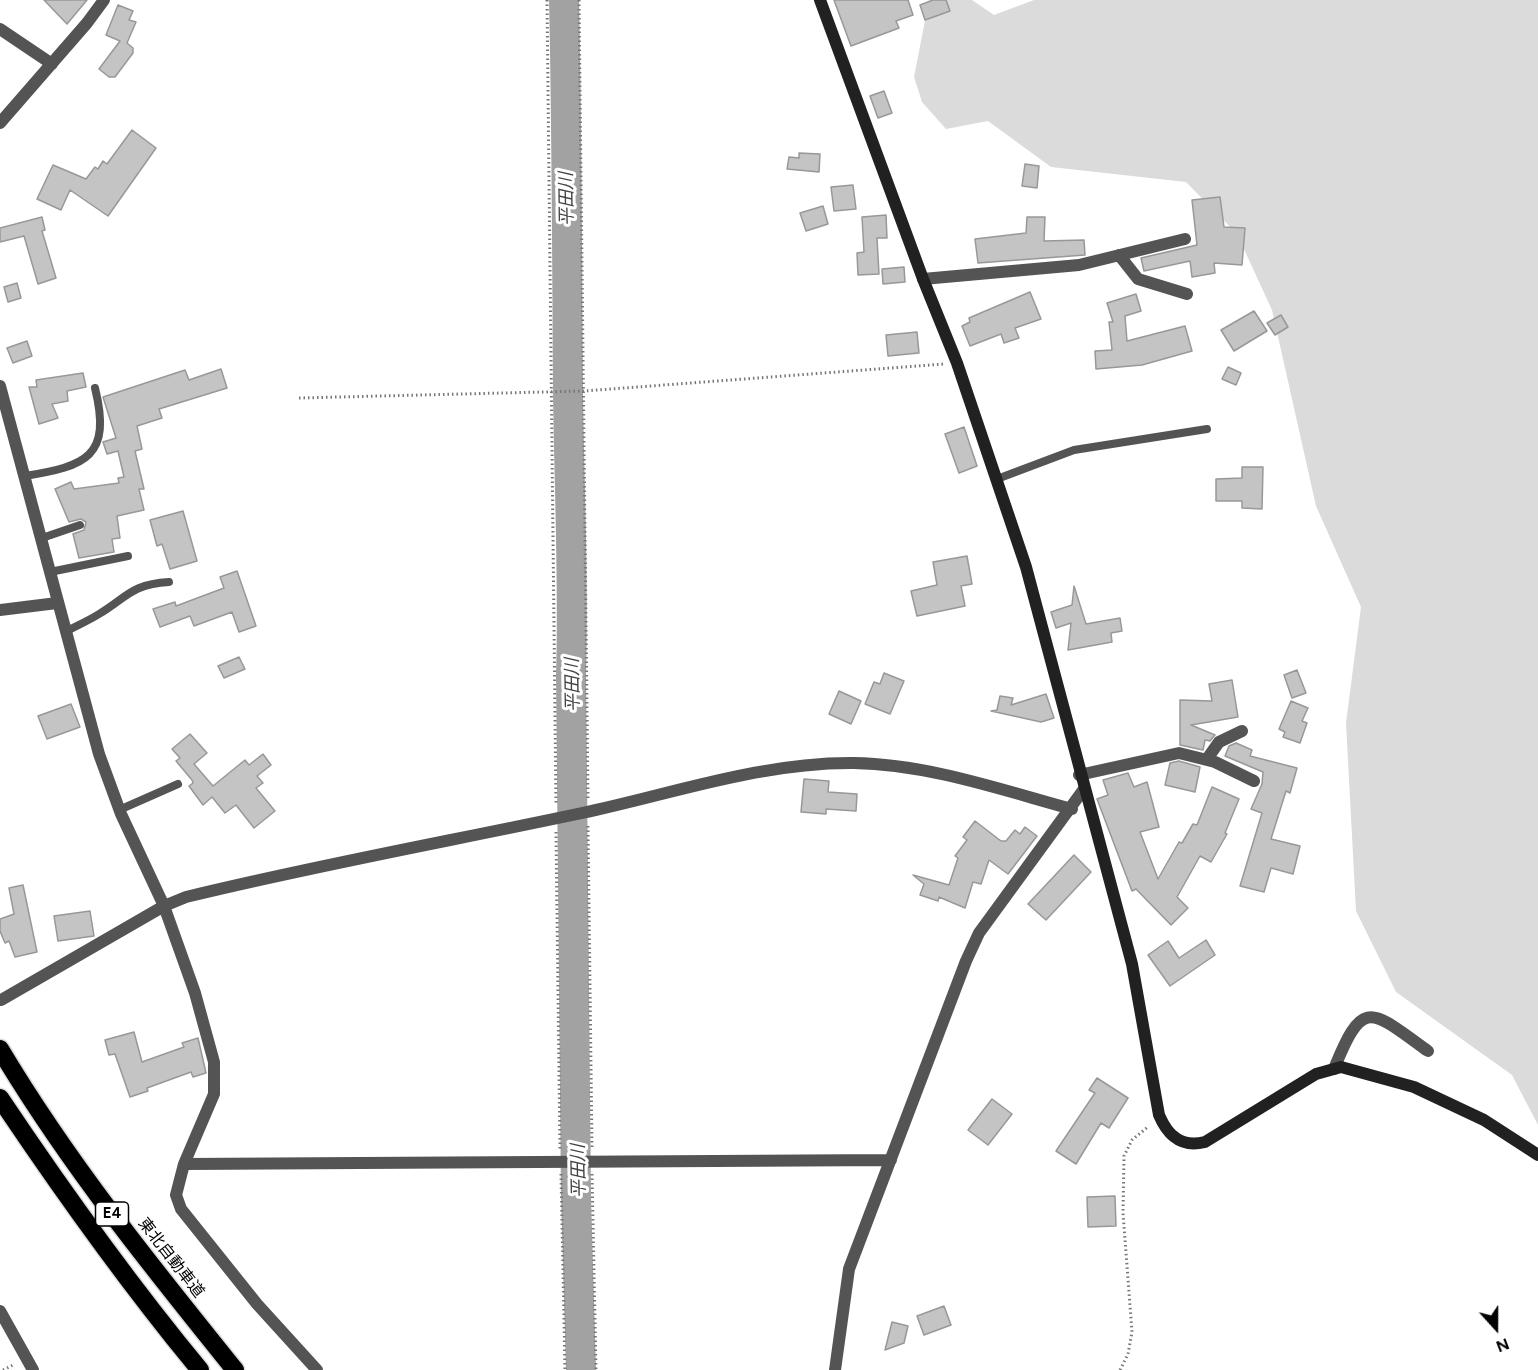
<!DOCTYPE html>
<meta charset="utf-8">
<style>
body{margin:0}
#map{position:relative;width:1538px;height:1370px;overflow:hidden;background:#fff;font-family:Figtree,sans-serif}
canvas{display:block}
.north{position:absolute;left:1466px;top:1298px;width:60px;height:60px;-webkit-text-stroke:4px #fff;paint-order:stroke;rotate:159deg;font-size:16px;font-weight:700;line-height:24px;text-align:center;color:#000}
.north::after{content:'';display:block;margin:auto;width:21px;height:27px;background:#000;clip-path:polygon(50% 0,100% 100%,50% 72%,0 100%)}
</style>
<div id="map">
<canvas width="1538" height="1370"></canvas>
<div class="north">N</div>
</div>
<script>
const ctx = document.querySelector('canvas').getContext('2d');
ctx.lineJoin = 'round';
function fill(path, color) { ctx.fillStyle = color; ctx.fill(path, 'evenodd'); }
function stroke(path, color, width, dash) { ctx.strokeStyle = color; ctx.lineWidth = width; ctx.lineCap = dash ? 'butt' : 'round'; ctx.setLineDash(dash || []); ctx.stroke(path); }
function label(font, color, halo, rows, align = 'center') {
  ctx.font = font + ' Figtree,"Noto Sans JP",sans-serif'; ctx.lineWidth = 6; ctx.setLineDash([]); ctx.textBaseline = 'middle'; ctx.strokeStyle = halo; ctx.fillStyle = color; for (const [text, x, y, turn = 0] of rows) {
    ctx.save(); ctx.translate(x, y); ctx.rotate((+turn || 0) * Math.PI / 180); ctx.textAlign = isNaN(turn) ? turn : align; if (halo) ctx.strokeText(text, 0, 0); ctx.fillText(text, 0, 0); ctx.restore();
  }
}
fill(new Path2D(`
 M 929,0 L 972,0 L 994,15 L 1034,0 L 1538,0 L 1538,1125 L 1512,1075 L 1396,992 L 1356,911 L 1346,723 L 1361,607 L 1316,506 L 1272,310 L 1237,234 L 1186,182 L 1051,167 L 988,121 L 946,129 L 922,102 L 914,77 Z`), '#dbdbdb');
stroke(new Path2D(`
 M 564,0 C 567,131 567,261 568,392 C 569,486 574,580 571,674 L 576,1197 L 581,1370`), '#a2a2a2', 30);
const building = new Path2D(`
 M 44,0 L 87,0 L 67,24 Z
 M 834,0 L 908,0 L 913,15 L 896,21 L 899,28 L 851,46 Z
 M 933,0 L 946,0 L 950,11 L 925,20 L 920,5 Z
 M 118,5 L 133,11 L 129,20 L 136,22 L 127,43 L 133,48 L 133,53 L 115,77 L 109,77 L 99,69 L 120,41 L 106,35 Z
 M 884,91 L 892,113 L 878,118 L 870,96 Z
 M 132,130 L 156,148 L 108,216 L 70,190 L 61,210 L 37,199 L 53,165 L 86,179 L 95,167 L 98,169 L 103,161 L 107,164 Z
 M 799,153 L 820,154 L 819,172 L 787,169 L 789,157 L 799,158 Z
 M 1025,164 L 1039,166 L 1037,188 L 1022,186 Z
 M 853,185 L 856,209 L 834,211 L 831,187 Z
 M 1220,197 L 1224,227 L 1245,228 L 1242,265 L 1214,263 L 1215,273 L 1192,277 L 1190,261 L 1144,271 L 1141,258 L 1197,245 L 1192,200 Z
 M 823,206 L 828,224 L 806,231 L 800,213 Z
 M 886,215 L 887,238 L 877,238 L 879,274 L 858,275 L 857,253 L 864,252 L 862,217 Z
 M 42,217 L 45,230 L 42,231 L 56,278 L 38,284 L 24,236 L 0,242 L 0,228 Z
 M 1027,217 L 1045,217 L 1044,241 L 1084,240 L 1085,255 L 978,263 L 975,239 L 1026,233 Z
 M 904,267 L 905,282 L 883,284 L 882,269 Z
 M 17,283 L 21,298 L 8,302 L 4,287 Z
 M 1030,292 L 1041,319 L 1015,328 L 1019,338 L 1004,343 L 1001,334 L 970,346 L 962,326 L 970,322 L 969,318 Z
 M 1136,294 L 1141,311 L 1125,316 L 1127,341 L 1185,326 L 1192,351 L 1142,365 L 1096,369 L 1095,351 L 1112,350 L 1109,322 L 1113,322 L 1107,303 Z
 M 1254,311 L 1267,331 L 1234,351 L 1221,330 Z
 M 1281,315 L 1288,327 L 1275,335 L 1267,323 Z
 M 917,332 L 919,353 L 888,356 L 886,335 Z
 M 27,341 L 32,356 L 13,363 L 7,348 Z
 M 1228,367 L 1241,373 L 1236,385 L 1222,379 Z
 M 221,369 L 227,388 L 159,409 L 162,418 L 137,426 L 142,449 L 135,451 L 144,489 L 139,489 L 144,510 L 117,516 L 120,538 L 112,539 L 114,552 L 79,558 L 73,534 L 84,530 L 86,522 L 81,519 L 69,522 L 55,489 L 71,482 L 74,489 L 119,483 L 118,478 L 124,477 L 118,451 L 107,454 L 103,442 L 116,438 L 103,397 L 185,370 L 189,380 Z
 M 83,373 L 86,387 L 67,391 L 68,401 L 52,404 L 58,418 L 39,424 L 29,387 L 37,387 L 36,380 Z
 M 964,427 L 977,466 L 959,473 L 945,434 Z
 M 1242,467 L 1263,467 L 1262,509 L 1242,508 L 1242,501 L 1216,501 L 1216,479 L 1242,478 Z
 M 183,511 L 197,561 L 170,569 L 162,544 L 157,546 L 150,520 Z
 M 967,556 L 972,584 L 961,586 L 965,606 L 917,616 L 911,591 L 937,585 L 933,562 Z
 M 237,571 L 256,626 L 239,632 L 232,612 L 194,626 L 190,616 L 160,627 L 153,609 L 175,602 L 176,606 L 224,588 L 220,577 Z
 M 1074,586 L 1086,624 L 1120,618 L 1122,631 L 1111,633 L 1112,642 L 1068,650 L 1071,623 L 1056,628 L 1051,612 L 1072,605 Z
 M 239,657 L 245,669 L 224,678 L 218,666 Z
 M 1297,670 L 1306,693 L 1292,698 L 1284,675 Z
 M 884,673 L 904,681 L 890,714 L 865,704 L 874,682 L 880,684 Z
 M 1232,680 L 1238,717 L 1191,725 L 1215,735 L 1210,741 L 1205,740 L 1203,750 L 1180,745 L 1180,700 L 1212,701 L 1209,684 Z
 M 839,691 L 861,701 L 851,724 L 829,714 Z
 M 1046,694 L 1054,718 L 1041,722 L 991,711 L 997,710 L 1000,696 L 1013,698 L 1011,705 Z
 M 1291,701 L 1308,708 L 1302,721 L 1307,723 L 1300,743 L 1283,737 L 1285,732 L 1279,729 Z
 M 71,704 L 80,727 L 47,739 L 38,716 Z
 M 190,734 L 207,753 L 194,764 L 213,786 L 245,760 L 249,765 L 263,754 L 271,765 L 257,776 L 263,783 L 256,788 L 275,811 L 254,828 L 236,805 L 225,813 L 212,797 L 203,805 L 189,786 L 193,783 L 192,780 L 176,761 L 180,758 L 172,749 Z
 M 1236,743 L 1252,750 L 1250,756 L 1297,768 L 1290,793 L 1286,791 L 1271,839 L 1300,846 L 1293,874 L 1271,868 L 1264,892 L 1240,886 L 1262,813 L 1251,809 L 1262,784 L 1263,772 L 1225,756 L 1229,746 Z
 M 1179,761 L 1200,767 L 1195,792 L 1165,785 L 1170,763 Z
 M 1128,773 L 1134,787 L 1147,782 L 1159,827 L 1140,832 L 1158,879 L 1179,842 L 1182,843 L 1193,824 L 1197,825 L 1212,787 L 1239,799 L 1225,833 L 1227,834 L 1211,862 L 1200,856 L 1177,897 L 1188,908 L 1171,925 L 1136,889 L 1132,891 L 1097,799 L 1108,795 L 1103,780 Z
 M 804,779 L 829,781 L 828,792 L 857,794 L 856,811 L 826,809 L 826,814 L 801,812 Z
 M 975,821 L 1001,841 L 1006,841 L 1015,830 L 1020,834 L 1025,827 L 1037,836 L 1008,874 L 989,860 L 981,884 L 973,882 L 965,908 L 939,897 L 938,901 L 920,895 L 924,884 L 913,875 L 949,885 L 958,858 L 955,856 L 967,840 L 963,837 Z
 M 1074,855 L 1091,872 L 1046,920 L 1028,904 Z
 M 23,885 L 37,952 L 15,957 L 9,941 L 5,943 L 0,931 L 0,919 L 14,914 L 9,888 Z
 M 90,911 L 94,936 L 58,941 L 54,916 Z
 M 1206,940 L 1215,955 L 1170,986 L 1148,955 L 1168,941 L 1179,958 Z
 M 134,1032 L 142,1062 L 184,1047 L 182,1043 L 198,1038 L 206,1073 L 193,1077 L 191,1072 L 147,1088 L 148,1091 L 130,1097 L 115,1054 L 109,1055 L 105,1040 Z
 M 1097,1078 L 1128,1098 L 1109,1128 L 1101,1123 L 1076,1164 L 1056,1151 L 1095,1093 L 1089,1090 Z
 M 992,1099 L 1012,1114 L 988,1145 L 968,1130 Z
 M 1115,1196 L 1116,1226 L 1088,1227 L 1087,1197 Z
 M 944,1306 L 951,1325 L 924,1335 L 917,1316 Z
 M 892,1322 L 908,1326 L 904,1343 L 885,1350 Z`);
fill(building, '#c4c4c4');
stroke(building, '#989898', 1.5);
const highway = new Path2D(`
 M 0,1049 C 68,1163 152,1267 235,1370
 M 0,1098 C 63,1192 128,1283 200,1370`);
stroke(highway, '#dbdbdb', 21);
stroke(new Path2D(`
 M 547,0 L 556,804
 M 579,0 L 588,798
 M 299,398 L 584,391 L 944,364
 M 588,826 L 592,1149
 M 556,832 L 560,1149
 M 561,1174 L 565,1370
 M 592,1174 L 596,1370
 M 3,1370 L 15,1364
 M 1120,1370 L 1128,1354 L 1132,1332 L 1123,1213 L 1124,1156 L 1132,1140 L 1149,1126`), '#767676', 3, [1.5, 3]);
stroke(new Path2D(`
 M 25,476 C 86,466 112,457 95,388
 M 997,479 L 1074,450 L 1207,429
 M 42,538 L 80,525
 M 50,572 L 128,556
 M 65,632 C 76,626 88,621 99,614 C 127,597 132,584 169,582
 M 119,810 L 178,784`), '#545454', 8);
stroke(new Path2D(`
 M 0,29 L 52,64
 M 0,123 L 87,23 L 104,0
 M 1119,255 L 1138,279 L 1187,294
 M 923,279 L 1079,265 L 1185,239
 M 0,386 L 99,754 L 121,814 L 164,906 L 195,993 L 214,1062 L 214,1094 L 184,1164 L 176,1195 L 181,1209 L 257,1304 L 317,1370
 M 0,610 L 57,603
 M 1207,759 L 1219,742 L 1242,731
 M 1079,775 L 1179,753 L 1215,762 L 1254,781
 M 1,1000 L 164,906 L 186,897 C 317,865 450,841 582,813 C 672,794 761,762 854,763 C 927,764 1002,790 1072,809
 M 1334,1069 C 1363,997 1370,1009 1428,1051
 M 184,1164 L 891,1160
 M 0,1311 L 33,1370
 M 835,1370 L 849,1269 L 966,961 L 979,933 L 1084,789`), '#545454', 12);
stroke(new Path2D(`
 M 820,0 L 923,279 L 957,363 L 1026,567 L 1132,964 L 1159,1115 C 1168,1136 1181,1148 1205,1142 L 1316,1074 L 1341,1067 L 1414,1087 L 1484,1120 L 1538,1155`), '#212121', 12);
stroke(highway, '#000', 18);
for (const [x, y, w] of [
 [112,1214,33]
]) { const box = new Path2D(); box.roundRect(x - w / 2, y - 12, w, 24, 4.5); ctx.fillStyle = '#fff'; ctx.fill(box); stroke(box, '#000', 1.5); }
label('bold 15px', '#000', null, [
 ["E4",112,1214]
]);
label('16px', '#000', '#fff', [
 ["東北自動車道",171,1258,52]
]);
label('italic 18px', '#434343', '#fff', [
 ["平田川",567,199,-91],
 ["平田川",573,685,-91],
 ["平田川",579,1171,-91]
]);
</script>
